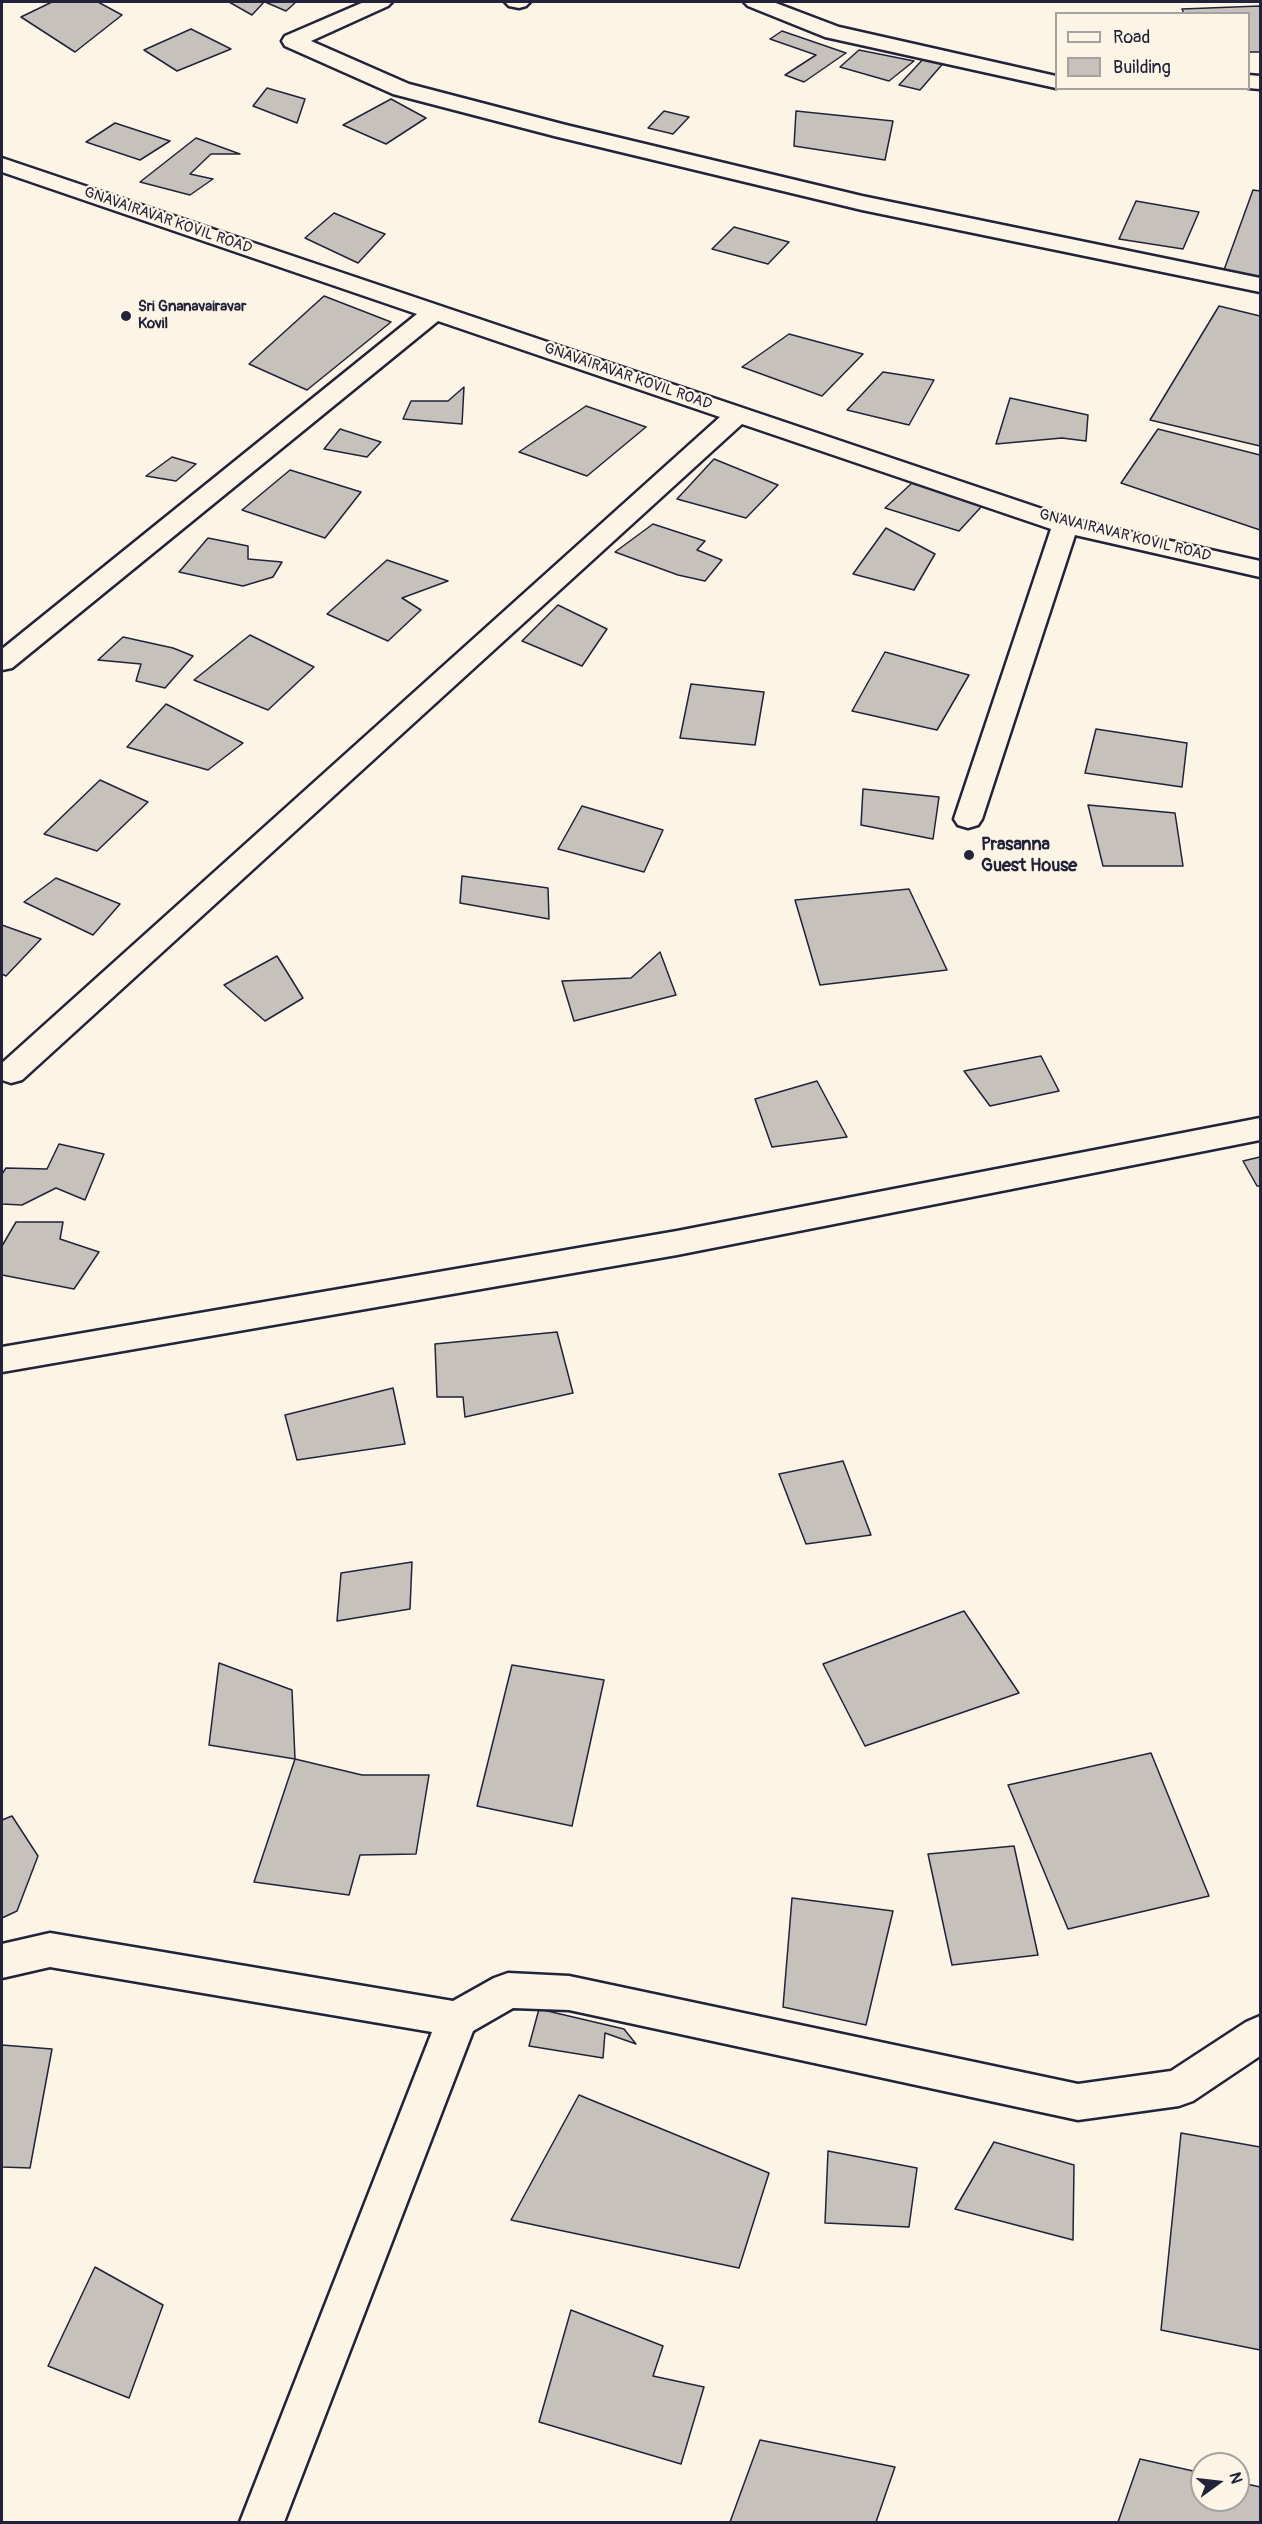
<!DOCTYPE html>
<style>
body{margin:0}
#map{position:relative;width:1262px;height:2524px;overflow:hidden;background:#fcf5e5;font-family:Pangolin,sans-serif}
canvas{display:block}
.frame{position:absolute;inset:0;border:3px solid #22223b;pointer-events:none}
.legend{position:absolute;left:1055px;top:12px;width:195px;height:78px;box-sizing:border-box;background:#fcf5e5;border:2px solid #a5a1a1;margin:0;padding:8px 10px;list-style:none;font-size:18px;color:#22223b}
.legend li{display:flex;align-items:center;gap:12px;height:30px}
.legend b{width:30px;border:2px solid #a5a1a1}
.north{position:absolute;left:1190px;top:2452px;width:60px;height:60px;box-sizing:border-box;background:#fcf5e5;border:2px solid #a5a1a1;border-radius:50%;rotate:75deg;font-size:16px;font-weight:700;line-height:24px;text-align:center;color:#22223b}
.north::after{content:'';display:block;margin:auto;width:21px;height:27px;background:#22223b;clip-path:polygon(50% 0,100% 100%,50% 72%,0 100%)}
</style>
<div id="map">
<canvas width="1262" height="2524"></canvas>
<div class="frame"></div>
<ul class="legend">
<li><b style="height:8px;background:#fcf5e5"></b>Road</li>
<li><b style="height:16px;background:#c6c1bb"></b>Building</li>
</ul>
<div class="north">N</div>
</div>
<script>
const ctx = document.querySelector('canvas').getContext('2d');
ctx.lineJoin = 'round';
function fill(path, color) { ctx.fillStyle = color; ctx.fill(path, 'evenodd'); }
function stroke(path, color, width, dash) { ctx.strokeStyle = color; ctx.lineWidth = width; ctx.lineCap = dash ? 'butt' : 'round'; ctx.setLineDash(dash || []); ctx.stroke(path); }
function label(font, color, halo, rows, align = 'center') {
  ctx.font = font + ' Pangolin,sans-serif'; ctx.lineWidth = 4.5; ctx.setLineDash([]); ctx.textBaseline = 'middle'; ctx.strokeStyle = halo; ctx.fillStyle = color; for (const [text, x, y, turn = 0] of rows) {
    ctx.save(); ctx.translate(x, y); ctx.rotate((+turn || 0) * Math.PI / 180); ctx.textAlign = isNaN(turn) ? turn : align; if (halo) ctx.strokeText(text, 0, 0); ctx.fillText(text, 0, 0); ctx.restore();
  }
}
const building = new Path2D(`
 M 52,2 L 98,2 L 122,15 L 75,52 L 21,17 Z
 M 229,2 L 264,2 L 252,15 Z
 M 265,2 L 296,2 L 286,11 Z
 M 1260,6 L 1260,52 L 1248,52 L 1248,14 L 1184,14 L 1182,9 Z
 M 191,29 L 231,49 L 177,71 L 144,50 Z
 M 782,31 L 846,53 L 804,82 L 785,75 L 816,55 L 770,39 Z
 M 859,50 L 914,61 L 889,81 L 840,67 Z
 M 926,56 L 946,60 L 920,90 L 899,85 Z
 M 267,88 L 305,99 L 297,123 L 253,106 Z
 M 391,99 L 426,118 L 386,144 L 343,125 Z
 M 664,111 L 689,117 L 673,134 L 648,128 Z
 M 796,111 L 893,121 L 885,160 L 794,146 Z
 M 115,123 L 170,141 L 140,160 L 86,142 Z
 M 196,138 L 240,154 L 211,154 L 190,174 L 213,179 L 190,195 L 140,182 Z
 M 1253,190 L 1260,191 L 1260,278 L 1224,270 Z
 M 1136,201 L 1199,212 L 1183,249 L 1119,239 Z
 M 334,213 L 372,229 L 385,234 L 358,263 L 305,238 Z
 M 734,227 L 789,242 L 768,264 L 712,249 Z
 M 324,296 L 391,322 L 307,390 L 249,364 Z
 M 1219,306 L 1260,316 L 1260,446 L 1150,420 Z
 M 789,334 L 863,354 L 822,396 L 742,367 Z
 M 883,372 L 934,380 L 909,425 L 847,410 Z
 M 464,387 L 462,424 L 403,419 L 411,401 L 448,401 Z
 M 1010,398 L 1088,415 L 1086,441 L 1062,438 L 996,444 Z
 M 586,406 L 646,427 L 587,476 L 519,452 Z
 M 340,429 L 381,442 L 367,457 L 324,449 Z
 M 1158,429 L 1260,455 L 1260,530 L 1121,483 Z
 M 172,457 L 196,464 L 176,481 L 146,476 Z
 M 714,459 L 778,485 L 746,518 L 677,499 Z
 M 290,470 L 361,492 L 325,538 L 242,510 Z
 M 912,483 L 982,506 L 959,531 L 885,508 Z
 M 653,524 L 705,541 L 697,550 L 722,560 L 705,581 L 678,575 L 615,552 Z
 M 886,528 L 935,554 L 914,590 L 853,574 Z
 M 208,538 L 248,546 L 248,559 L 282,562 L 273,577 L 243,586 L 179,572 Z
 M 387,560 L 448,581 L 402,598 L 421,610 L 388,641 L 327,614 Z
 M 558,605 L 607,629 L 582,666 L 522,641 Z
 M 250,635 L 314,667 L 268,710 L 194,680 Z
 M 123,637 L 173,648 L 193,656 L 165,688 L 136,681 L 141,664 L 98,660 Z
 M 885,652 L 969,675 L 937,730 L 852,711 Z
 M 691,684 L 764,692 L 755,745 L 680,738 Z
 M 166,704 L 243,743 L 208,770 L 127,747 Z
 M 1096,729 L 1187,743 L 1182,787 L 1085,773 Z
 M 100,780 L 148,802 L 97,851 L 44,834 Z
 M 863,789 L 939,797 L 933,839 L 861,825 Z
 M 1088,805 L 1175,813 L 1183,866 L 1103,866 Z
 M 582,806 L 663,830 L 644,872 L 558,849 Z
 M 462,876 L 548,888 L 549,919 L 460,903 Z
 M 56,878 L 120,904 L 93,935 L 24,902 Z
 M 909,889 L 947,970 L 820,985 L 795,900 Z
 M 2,925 L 41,939 L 6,976 L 2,974 Z
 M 660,952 L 676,995 L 574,1021 L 562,981 L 631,978 Z
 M 277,956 L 303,998 L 265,1021 L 224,985 Z
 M 1041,1056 L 1059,1091 L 990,1106 L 964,1071 Z
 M 817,1081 L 847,1137 L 772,1147 L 755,1099 Z
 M 59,1144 L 104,1154 L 85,1200 L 56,1188 L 22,1205 L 2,1204 L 2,1174 L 6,1168 L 47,1169 Z
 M 1260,1157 L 1260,1186 L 1257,1186 L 1243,1161 Z
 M 16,1222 L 63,1222 L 60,1239 L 99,1252 L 74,1289 L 2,1275 L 2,1246 Z
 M 557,1332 L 573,1393 L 465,1417 L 463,1397 L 437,1397 L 435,1344 Z
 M 393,1388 L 405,1444 L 297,1460 L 285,1415 Z
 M 843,1461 L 871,1535 L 806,1544 L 779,1474 Z
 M 412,1562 L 410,1609 L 337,1621 L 341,1573 Z
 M 964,1611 L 1019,1693 L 865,1746 L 823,1664 Z
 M 219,1663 L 292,1690 L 295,1759 L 209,1745 Z
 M 512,1665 L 604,1680 L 572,1826 L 477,1806 Z
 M 1151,1753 L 1209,1896 L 1068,1929 L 1008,1785 Z
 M 295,1759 L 362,1775 L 429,1775 L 416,1854 L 360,1855 L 349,1895 L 254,1882 Z
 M 12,1816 L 38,1856 L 17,1911 L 2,1918 L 2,1820 Z
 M 1014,1846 L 1038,1955 L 952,1965 L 928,1854 Z
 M 792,1898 L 893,1911 L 866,2025 L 783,2007 Z
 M 539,2009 L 624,2029 L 636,2044 L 605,2033 L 603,2058 L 529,2046 Z
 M 2,2045 L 52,2049 L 30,2168 L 2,2167 Z
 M 579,2095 L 769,2173 L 739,2268 L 511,2220 Z
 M 1181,2133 L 1260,2147 L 1260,2350 L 1161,2330 Z
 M 994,2142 L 1074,2165 L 1073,2240 L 955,2209 Z
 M 828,2151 L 917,2168 L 909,2227 L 825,2223 Z
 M 95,2267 L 163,2305 L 129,2398 L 48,2366 Z
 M 571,2310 L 663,2346 L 653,2376 L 704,2387 L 681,2464 L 539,2422 Z
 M 760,2440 L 895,2467 L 876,2522 L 730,2522 Z
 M 1140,2459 L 1202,2473 L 1202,2500 L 1238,2500 L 1238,2482 L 1260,2487 L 1260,2522 L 1118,2522 Z`);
fill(building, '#c6c1bb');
stroke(building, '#22223b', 1.5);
const minor = new Path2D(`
 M 364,2 L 392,2 L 388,6 L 311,41 L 409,84 L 566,125 L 862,196 L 1260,278 L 1260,292 L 862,210 L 554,136 L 393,94 L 285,46 L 282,41 L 285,36 Z
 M 505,2 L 530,2 L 526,6 L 519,8 L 509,6 Z
 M 744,2 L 773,2 L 839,27 L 1056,76 L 1056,88 L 825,37 L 748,6 Z
 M 1248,75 L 1260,76 L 1260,89 L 1248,88 Z
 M 2,158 L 1072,519 L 1260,561 L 1260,577 L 1075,535 L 982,819 L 978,825 L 968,828 L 958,825 L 954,819 L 1051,529 L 742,424 L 22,1080 L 11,1083 L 2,1080 L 2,1063 L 720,417 L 438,321 L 12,668 L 2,670 L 2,649 L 417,314 L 2,172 Z
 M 1260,1118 L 1260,1140 L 677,1255 L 2,1372 L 2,1347 L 677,1231 Z
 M 50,1933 L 453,2001 L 494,1978 L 508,1973 L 569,1976 L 1078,2084 L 1171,2071 L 1246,2022 L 1260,2016 L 1260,2056 L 1193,2101 L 1179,2106 L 1078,2120 L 569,2010 L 513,2008 L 473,2031 L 284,2522 L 240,2522 L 432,2032 L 50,1967 L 2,1978 L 2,1944 Z`);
stroke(minor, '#22223b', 5);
fill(minor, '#fcf5e5');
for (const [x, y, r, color] of [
 [126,316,6,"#22223b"],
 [969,855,6,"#22223b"]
]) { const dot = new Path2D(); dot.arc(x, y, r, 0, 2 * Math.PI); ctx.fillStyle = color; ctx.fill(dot); stroke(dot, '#fcf5e5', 2); }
label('15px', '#22223b', '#fcf5e5', [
 ["GNAVAIRAVAR KOVIL ROAD",168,221,19],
 ["GNAVAIRAVAR KOVIL ROAD",628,377,19],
 ["GNAVAIRAVAR KOVIL ROAD",1125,536,14]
]);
label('bold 15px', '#22223b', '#fcf5e5', [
 ["Sri Gnanavairavar",138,307],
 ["Kovil",138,324]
], 'left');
label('bold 18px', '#22223b', '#fcf5e5', [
 ["Prasanna",981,845],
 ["Guest House",981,866]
], 'left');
</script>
